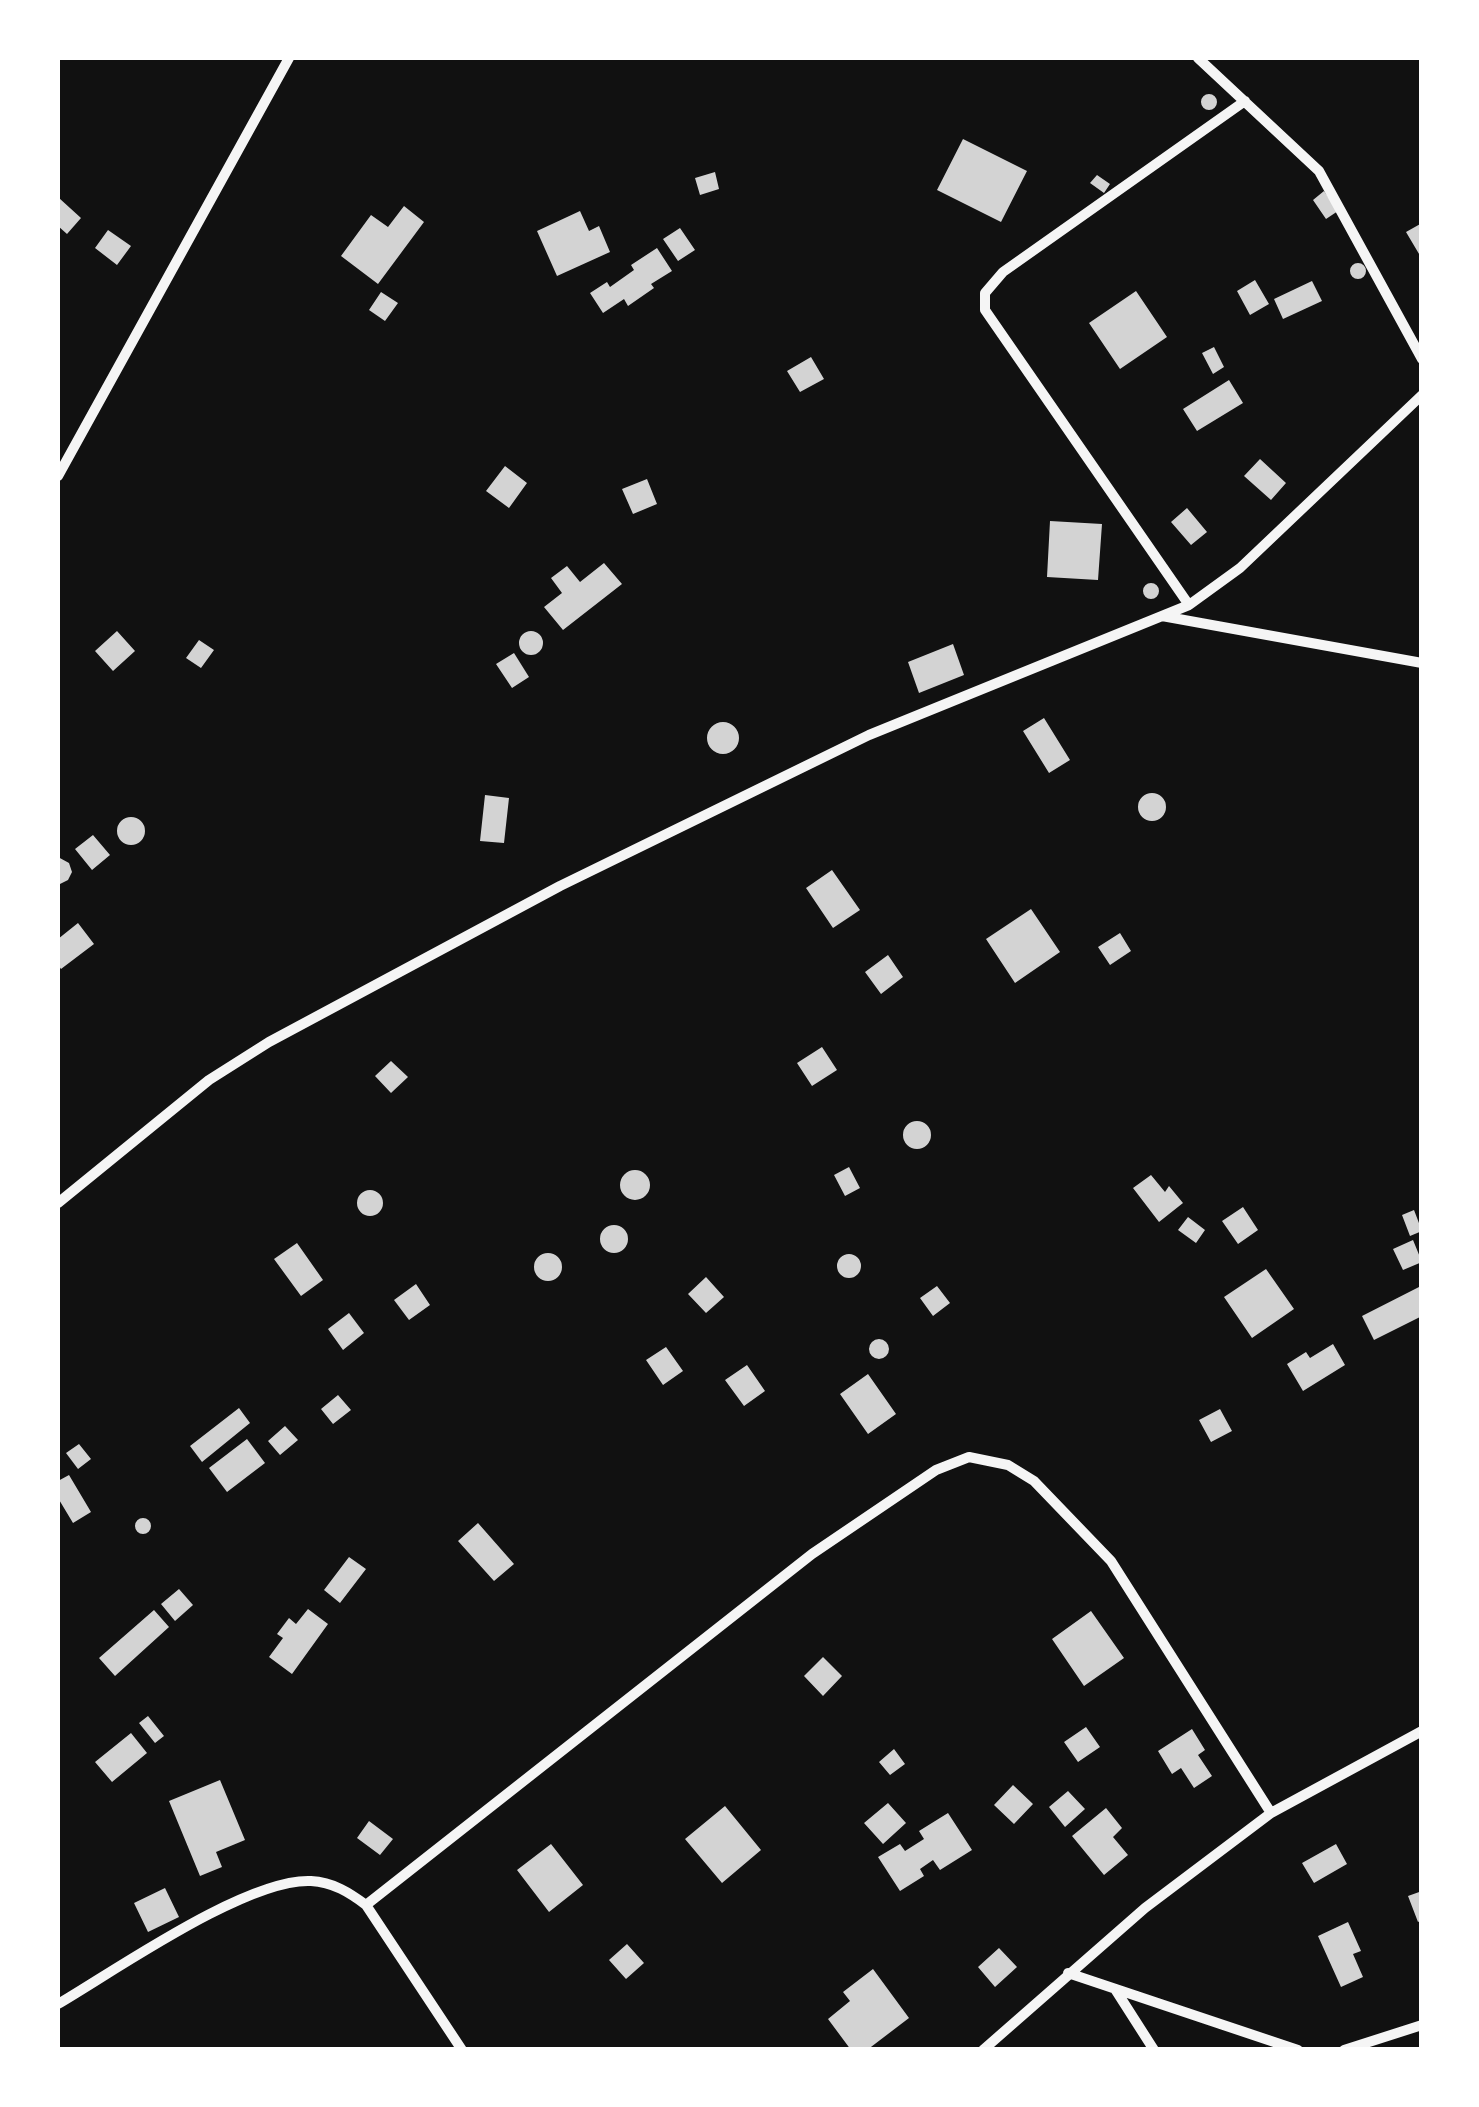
<!DOCTYPE html>
<style>
body{margin:0}
#map{position:relative;width:1479px;height:2107px;overflow:hidden;background:#111;font-family:Jost,sans-serif}
canvas{display:block}
.frame{position:absolute;inset:0;border:60px solid #fff;pointer-events:none}
</style>
<div id="map">
<canvas width="1479" height="2107"></canvas>
<div class="frame"></div>
</div>
<script>
const ctx = document.querySelector('canvas').getContext('2d');
ctx.lineJoin = 'round';
function fill(path, color) { ctx.fillStyle = color; ctx.fill(path, 'evenodd'); }
function stroke(path, color, width, dash) { ctx.strokeStyle = color; ctx.lineWidth = width; ctx.lineCap = dash ? 'butt' : 'round'; ctx.setLineDash(dash || []); ctx.stroke(path); }
fill(new Path2D(`
 M1201 102a8 8 0 1 1 16 0a8 8 0 1 1-16 0Z
 M 963,139 L 1027,171 L 1001,222 L 937,190 Z
 M 715,172 L 719,189 L 700,195 L 695,178 Z
 M 1097,175 L 1110,184 L 1104,193 L 1090,183 Z
 M 1324,191 L 1338,211 L 1326,219 L 1313,200 Z
 M 59,198 L 81,218 L 67,234 L 58,226 Z
 M 404,206 L 424,222 L 378,284 L 341,256 L 371,215 L 388,227 Z
 M 580,211 L 589,231 L 599,226 L 610,252 L 557,276 L 537,231 Z
 M 1422,223 L 1422,259 L 1406,232 Z
 M 680,228 L 695,250 L 678,261 L 663,239 Z
 M 108,230 L 131,246 L 117,265 L 95,248 Z
 M 657,248 L 672,271 L 651,284 L 654,288 L 628,306 L 624,299 L 603,313 L 590,293 L 607,282 L 610,287 L 634,270 L 631,265 Z
 M1350 271a8 8 0 1 1 16 0a8 8 0 1 1-16 0Z
 M 1255,280 L 1269,304 L 1250,315 L 1237,291 Z
 M 1312,281 L 1322,301 L 1283,319 L 1274,299 Z
 M 1136,291 L 1167,337 L 1120,369 L 1089,323 Z
 M 381,292 L 398,303 L 385,321 L 369,310 Z
 M 1214,347 L 1224,367 L 1213,374 L 1202,353 Z
 M 811,357 L 824,379 L 800,392 L 787,371 Z
 M 1229,380 L 1243,403 L 1197,431 L 1183,409 Z
 M 1260,459 L 1286,483 L 1271,500 L 1244,476 Z
 M 505,466 L 527,483 L 509,508 L 486,491 Z
 M 647,479 L 657,504 L 633,514 L 622,489 Z
 M 1187,508 L 1207,532 L 1191,545 L 1171,522 Z
 M 1050,521 L 1102,524 L 1098,580 L 1047,577 Z
 M 604,563 L 622,584 L 563,630 L 544,607 L 562,593 L 551,578 L 567,566 L 580,582 Z
 M1143 591a8 8 0 1 1 16 0a8 8 0 1 1-16 0Z
 M519 643a12 12 0 1 1 24 0a12 12 0 1 1-24 0Z
 M 117,631 L 135,651 L 113,671 L 95,651 Z
 M 199,640 L 214,650 L 201,668 L 186,658 Z
 M 953,644 L 964,675 L 919,693 L 908,662 Z
 M 514,653 L 529,677 L 512,688 L 496,664 Z
 M 1044,718 L 1070,760 L 1049,773 L 1023,731 Z
 M707 738a16 16 0 1 1 32 0a16 16 0 1 1-32 0Z
 M1138 807a14 14 0 1 1 28 0a14 14 0 1 1-28 0Z
 M 485,795 L 509,798 L 504,843 L 480,841 Z
 M117 831a14 14 0 1 1 28 0a14 14 0 1 1-28 0Z
 M 93,835 L 110,855 L 92,870 L 75,849 Z
 M 58,857 L 69,863 L 72,872 L 68,880 L 60,884 L 58,884 Z
 M 832,870 L 860,910 L 833,928 L 806,888 Z
 M 1031,909 L 1060,952 L 1015,983 L 986,939 Z
 M 78,923 L 94,944 L 61,969 L 58,965 L 58,939 Z
 M 1120,933 L 1131,951 L 1110,965 L 1098,947 Z
 M 888,955 L 903,977 L 881,994 L 865,972 Z
 M 822,1047 L 837,1070 L 812,1086 L 797,1063 Z
 M 391,1061 L 408,1077 L 391,1093 L 375,1076 Z
 M903 1135a14 14 0 1 1 28 0a14 14 0 1 1-28 0Z
 M 849,1167 L 860,1188 L 845,1196 L 834,1175 Z
 M620 1185a15 15 0 1 1 30 0a15 15 0 1 1-30 0Z
 M 1151,1175 L 1165,1192 L 1169,1186 L 1183,1203 L 1159,1222 L 1133,1188 Z
 M357 1203a13 13 0 1 1 26 0a13 13 0 1 1-26 0Z
 M 1243,1207 L 1258,1230 L 1238,1244 L 1222,1221 Z
 M 1414,1210 L 1422,1231 L 1410,1236 L 1402,1215 Z
 M 1188,1217 L 1205,1230 L 1196,1243 L 1178,1230 Z
 M600 1239a14 14 0 1 1 28 0a14 14 0 1 1-28 0Z
 M 1413,1240 L 1422,1262 L 1403,1270 L 1393,1249 Z
 M 297,1243 L 323,1280 L 301,1296 L 274,1259 Z
 M534 1267a14 14 0 1 1 28 0a14 14 0 1 1-28 0Z
 M837 1266a12 12 0 1 1 24 0a12 12 0 1 1-24 0Z
 M 1266,1269 L 1294,1309 L 1252,1338 L 1224,1297 Z
 M 706,1277 L 724,1297 L 706,1313 L 688,1294 Z
 M 416,1284 L 430,1305 L 409,1320 L 394,1300 Z
 M 937,1286 L 950,1303 L 933,1316 L 920,1298 Z
 M 1419,1287 L 1422,1316 L 1374,1340 L 1362,1316 Z
 M 349,1313 L 364,1333 L 343,1350 L 328,1329 Z
 M869 1349a10 10 0 1 1 20 0a10 10 0 1 1-20 0Z
 M 1333,1344 L 1345,1365 L 1303,1391 L 1287,1364 L 1306,1352 L 1310,1358 Z
 M 666,1347 L 683,1371 L 663,1385 L 646,1360 Z
 M 747,1365 L 765,1391 L 744,1406 L 725,1380 Z
 M 868,1374 L 896,1414 L 868,1434 L 840,1394 Z
 M 338,1395 L 351,1410 L 333,1424 L 321,1409 Z
 M 239,1408 L 250,1423 L 202,1462 L 190,1446 Z
 M 1220,1409 L 1232,1431 L 1211,1442 L 1199,1420 Z
 M 285,1426 L 298,1440 L 280,1455 L 268,1441 Z
 M 247,1439 L 265,1463 L 227,1492 L 209,1468 Z
 M 79,1444 L 91,1459 L 78,1469 L 66,1453 Z
 M 69,1475 L 91,1512 L 73,1523 L 58,1498 L 58,1481 Z
 M135 1526a8 8 0 1 1 16 0a8 8 0 1 1-16 0Z
 M 478,1523 L 514,1564 L 494,1581 L 458,1541 Z
 M 349,1557 L 366,1569 L 340,1603 L 324,1590 Z
 M 179,1589 L 193,1605 L 175,1621 L 161,1604 Z
 M 308,1609 L 328,1624 L 292,1674 L 269,1657 L 283,1638 L 277,1634 L 289,1618 L 296,1624 Z
 M 154,1610 L 169,1627 L 115,1676 L 99,1658 Z
 M 1091,1611 L 1124,1658 L 1084,1686 L 1052,1639 Z
 M 823,1657 L 842,1676 L 823,1696 L 804,1676 Z
 M 148,1716 L 164,1736 L 155,1743 L 139,1723 Z
 M 1086,1727 L 1100,1747 L 1078,1762 L 1064,1742 Z
 M 1192,1729 L 1205,1750 L 1198,1755 L 1212,1776 L 1194,1788 L 1181,1768 L 1172,1774 L 1158,1751 Z
 M 131,1733 L 147,1753 L 112,1782 L 95,1762 Z
 M 894,1749 L 905,1764 L 890,1775 L 879,1762 Z
 M 220,1780 L 245,1840 L 216,1852 L 222,1867 L 200,1876 L 169,1801 Z
 M 1013,1785 L 1033,1804 L 1014,1824 L 994,1805 Z
 M 1068,1791 L 1085,1809 L 1065,1827 L 1049,1807 Z
 M 888,1803 L 906,1823 L 883,1844 L 864,1823 Z
 M 725,1806 L 761,1850 L 722,1883 L 685,1839 Z
 M 1106,1808 L 1122,1828 L 1113,1837 L 1128,1855 L 1104,1875 L 1072,1836 Z
 M 948,1813 L 972,1850 L 940,1870 L 933,1860 L 920,1869 L 924,1876 L 900,1891 L 878,1857 L 900,1844 L 905,1851 L 924,1839 L 919,1831 Z
 M 369,1821 L 393,1839 L 380,1855 L 357,1838 Z
 M 551,1844 L 583,1885 L 549,1912 L 517,1870 Z
 M 1336,1844 L 1347,1864 L 1314,1883 L 1302,1863 Z
 M 165,1888 L 179,1917 L 148,1932 L 134,1903 Z
 M 1422,1891 L 1422,1920 L 1418,1922 L 1408,1896 Z
 M 1348,1922 L 1361,1951 L 1353,1954 L 1363,1977 L 1341,1987 L 1318,1936 Z
 M 627,1944 L 644,1963 L 626,1979 L 609,1960 Z
 M 999,1948 L 1017,1967 L 995,1987 L 978,1967 Z
 M 873,1969 L 909,2018 L 867,2050 L 851,2050 L 828,2019 L 850,2001 L 843,1992 Z`), '#d3d3d3');
stroke(new Path2D(`
 M 1198,58 L 1319,171 L 1422,359
 M 58,476 L 289,58
 M 1189,605 L 985,310 L 985,293 L 1003,272 L 1245,101
 M 1162,616 L 1422,663
 M 58,1203 L 209,1080 L 269,1042 L 560,886 L 869,735 L 1189,605 L 1240,568 L 1422,395
 M 366,1905 L 812,1554 L 936,1470 L 969,1457 L 1008,1465 L 1034,1481 L 1111,1561 L 1271,1813
 M 1068,1973 L 1298,2050
 M 1115,1989 L 1154,2050
 M 58,2004 C 116,1970 247,1878 311,1881 C 333,1882 350,1893 366,1905 L 462,2050
 M 983,2050 L 1145,1908 L 1271,1813 L 1422,1731
 M 1344,2050 L 1422,2025`), '#f5f5f5', 10);
</script>
